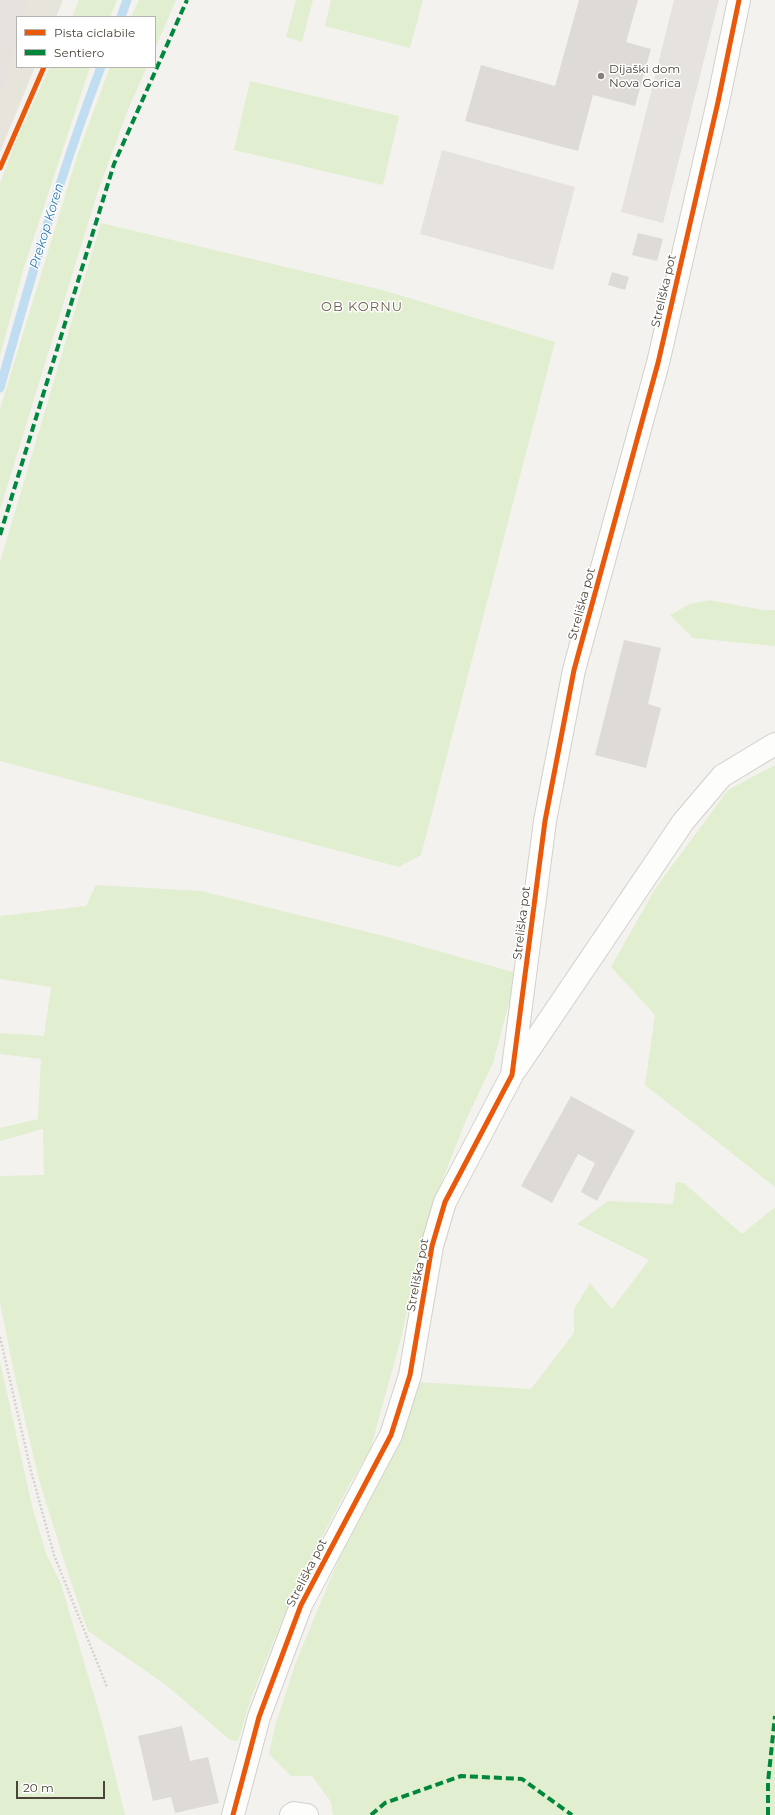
<!DOCTYPE html>
<meta charset="utf-8">
<style>
body{margin:0}
#map{position:relative;width:775px;height:1815px;overflow:hidden;background:#f4f2ee;font-family:Montserrat,sans-serif}
canvas{display:block}
.legend{position:absolute;left:16px;top:16px;width:140px;height:52px;box-sizing:border-box;background:#fff;border:1px solid #b7b4b0;margin:0;padding:5px 7px;list-style:none;font-size:12px;color:#4b4439}
.legend li{display:flex;align-items:center;gap:8px;height:20px}
.legend b{width:20px;border:1px solid #b7b4b0}
.scale{position:absolute;left:16px;top:1781px;width:89px;height:18px;box-sizing:border-box;border:2px solid #4b4439;border-top:0;padding-left:5px;font-size:12px;line-height:14px;white-space:nowrap;color:#4b4439;-webkit-text-stroke:3px #fff;paint-order:stroke}
</style>
<div id="map">
<canvas width="775" height="1815"></canvas>
<ul class="legend">
<li><b style="height:5px;background:#e8590c"></b>Pista ciclabile</li>
<li><b style="height:5px;background:#00873e"></b>Sentiero</li>
</ul>
<div class="scale">20 m</div>
</div>
<script>
const ctx = document.querySelector('canvas').getContext('2d');
ctx.lineJoin = 'round';
function fill(path, color) { ctx.fillStyle = color; ctx.fill(path, 'evenodd'); }
function stroke(path, color, width, dash) { ctx.strokeStyle = color; ctx.lineWidth = width; ctx.lineCap = dash ? 'butt' : 'round'; ctx.setLineDash(dash || []); ctx.stroke(path); }
function label(font, color, halo, rows, align = 'center') {
  ctx.font = font + ' Montserrat,sans-serif'; ctx.lineWidth = 3; ctx.setLineDash([]); ctx.textBaseline = 'middle'; ctx.strokeStyle = halo; ctx.fillStyle = color; for (const [text, x, y, turn = 0] of rows) {
    ctx.save(); ctx.translate(x, y); ctx.rotate((+turn || 0) * Math.PI / 180); ctx.textAlign = isNaN(turn) ? turn : align; if (halo) ctx.strokeText(text, 0, 0); ctx.fillText(text, 0, 0); ctx.restore();
  }
}
fill(new Path2D(`
 M 0,0 L 63,0 L 56,17 L 17,17 L 17,67 L 35,67 L 0,152 Z`), '#e7e4dc');
fill(new Path2D(`
 M 79,0 L 117,0 L 110,17 L 72,17 Z
 M 139,0 L 176,0 L 155,49 L 155,17 L 131,17 Z
 M 296,0 L 313,0 L 302,42 L 286,37 Z
 M 331,0 L 423,0 L 410,48 L 325,26 Z
 M 50,67 L 90,67 L 24,267 L 0,356 L 0,184 L 15,143 Z
 M 110,67 L 147,67 L 129,107 L 97,194 L 0,510 L 0,409 L 78,153 Z
 M 250,81 L 399,116 L 383,185 L 234,150 Z
 M 101,223 L 382,290 L 555,342 L 421,855 L 399,867 L 0,761 L 0,562 Z
 M 709,600 L 763,610 L 775,610 L 775,646 L 693,638 L 670,615 L 690,604 Z
 M 775,765 L 775,1187 L 645,1085 L 655,1015 L 611,967 L 655,889 L 728,790 Z
 M 96,885 L 201,891 L 384,936 L 517,973 L 493,1063 L 466,1120 L 438,1191 L 426,1226 L 401,1338 L 370,1450 L 349,1485 L 307,1566 L 280,1625 L 251,1698 L 238,1741 L 230,1740 L 166,1685 L 88,1631 L 69,1576 L 39,1480 L 15,1377 L 0,1302 L 0,1176 L 44,1175 L 43,1129 L 0,1141 L 0,1128 L 38,1119 L 41,1059 L 0,1054 L 0,1033 L 44,1036 L 51,987 L 0,979 L 0,916 L 86,906 Z
 M 676,1182 L 684,1183 L 742,1234 L 775,1207 L 775,1815 L 333,1815 L 331,1802 L 312,1776 L 291,1776 L 269,1754 L 275,1726 L 296,1662 L 338,1561 L 403,1434 L 416,1382 L 531,1389 L 574,1333 L 574,1309 L 590,1283 L 612,1309 L 649,1260 L 577,1224 L 608,1201 L 673,1204 Z
 M 0,1361 L 32,1506 L 46,1553 L 61,1584 L 86,1669 L 102,1722 L 125,1815 L 0,1815 Z`), '#e1eecf');
fill(new Path2D(`
 M 0,0 L 28,0 L 23,17 L 17,17 L 17,38 L 0,100 Z
 M 674,0 L 719,0 L 663,223 L 621,212 Z
 M 442,150 L 575,187 L 553,270 L 420,234 Z`), '#e6e3df');
stroke(new Path2D(`
 M 121,17 L 127,0
 M 0,388 C 30,280 61,172 101,67`), '#c0ddf1', 9);
fill(new Path2D(`
 M 579,0 L 638,0 L 626,42 L 651,49 L 635,106 L 593,95 L 578,151 L 465,121 L 481,65 L 555,86 Z
 M 638,233 L 663,239 L 657,261 L 632,255 Z
 M 612,272 L 629,277 L 625,290 L 608,285 Z
 M 624,640 L 661,648 L 648,704 L 661,708 L 646,768 L 595,755 Z
 M 571,1096 L 635,1131 L 597,1201 L 581,1192 L 595,1163 L 578,1154 L 552,1203 L 521,1186 Z
 M 182,1726 L 190,1761 L 208,1757 L 219,1803 L 175,1813 L 171,1797 L 153,1801 L 138,1736 Z`), '#dedbd6');
const minor = new Path2D(`
 M 516,1069 L 683,822 L 722,776 L 775,744
 M 233,1815 L 259,1717 L 301,1605 L 391,1435 L 410,1375 L 432,1246 L 445,1202 L 512,1075 L 545,821 L 574,670 L 658,363 L 718,102 L 739,0
 M 291,1815 L 294,1813 L 307,1815`);
stroke(minor, '#d2d0cb', 24);
stroke(new Path2D(`
 M 0,1337 L 31,1471 L 54,1555 L 107,1687`), '#d3d2cc', 2.5, [2, 2]);
stroke(minor, '#fdfdfc', 22);
stroke(new Path2D(`
 M 0,535 L 114,164 L 187,0
 M 371,1815 L 385,1803 L 461,1776 L 522,1779 L 572,1815
 M 768,1815 L 768,1782 L 775,1716`), '#00873e', 4, [8, 4]);
stroke(new Path2D(`
 M 0,168 L 44,67
 M 233,1815 L 259,1717 L 301,1605 L 391,1435 L 410,1375 L 432,1246 L 445,1202 L 512,1075 L 545,821 L 574,670 L 658,363 L 718,102 L 739,0`), '#e8590c', 5);
for (const [x, y, r, color] of [
 [601,76,4,"#868178"]
]) { const dot = new Path2D(); dot.arc(x, y, r, 0, 2 * Math.PI); ctx.fillStyle = color; ctx.fill(dot); stroke(dot, '#fff', 1.5); }
label('12px', '#4b4439', '#fff', [
 ["Dijaški dom",609,69],
 ["Nova Gorica",609,83]
], 'left');
label('12px', '#4b4439', '#fff', [
 ["Streliška pot",664,291,-77],
 ["Streliška pot",582,604,-75],
 ["Streliška pot",522,923,-83],
 ["Streliška pot",418,1275,-79],
 ["Streliška pot",307,1573,-63]
]);
label('italic 13px', '#2e7ab2', '#fff', [
 ["Prekop Koren",47,226,-73]
]);
ctx.letterSpacing = '1px';
label('13px', '#6e6250', '#fff', [
 ["OB KORNU",362,307]
]);
ctx.letterSpacing = '0px';
</script>
